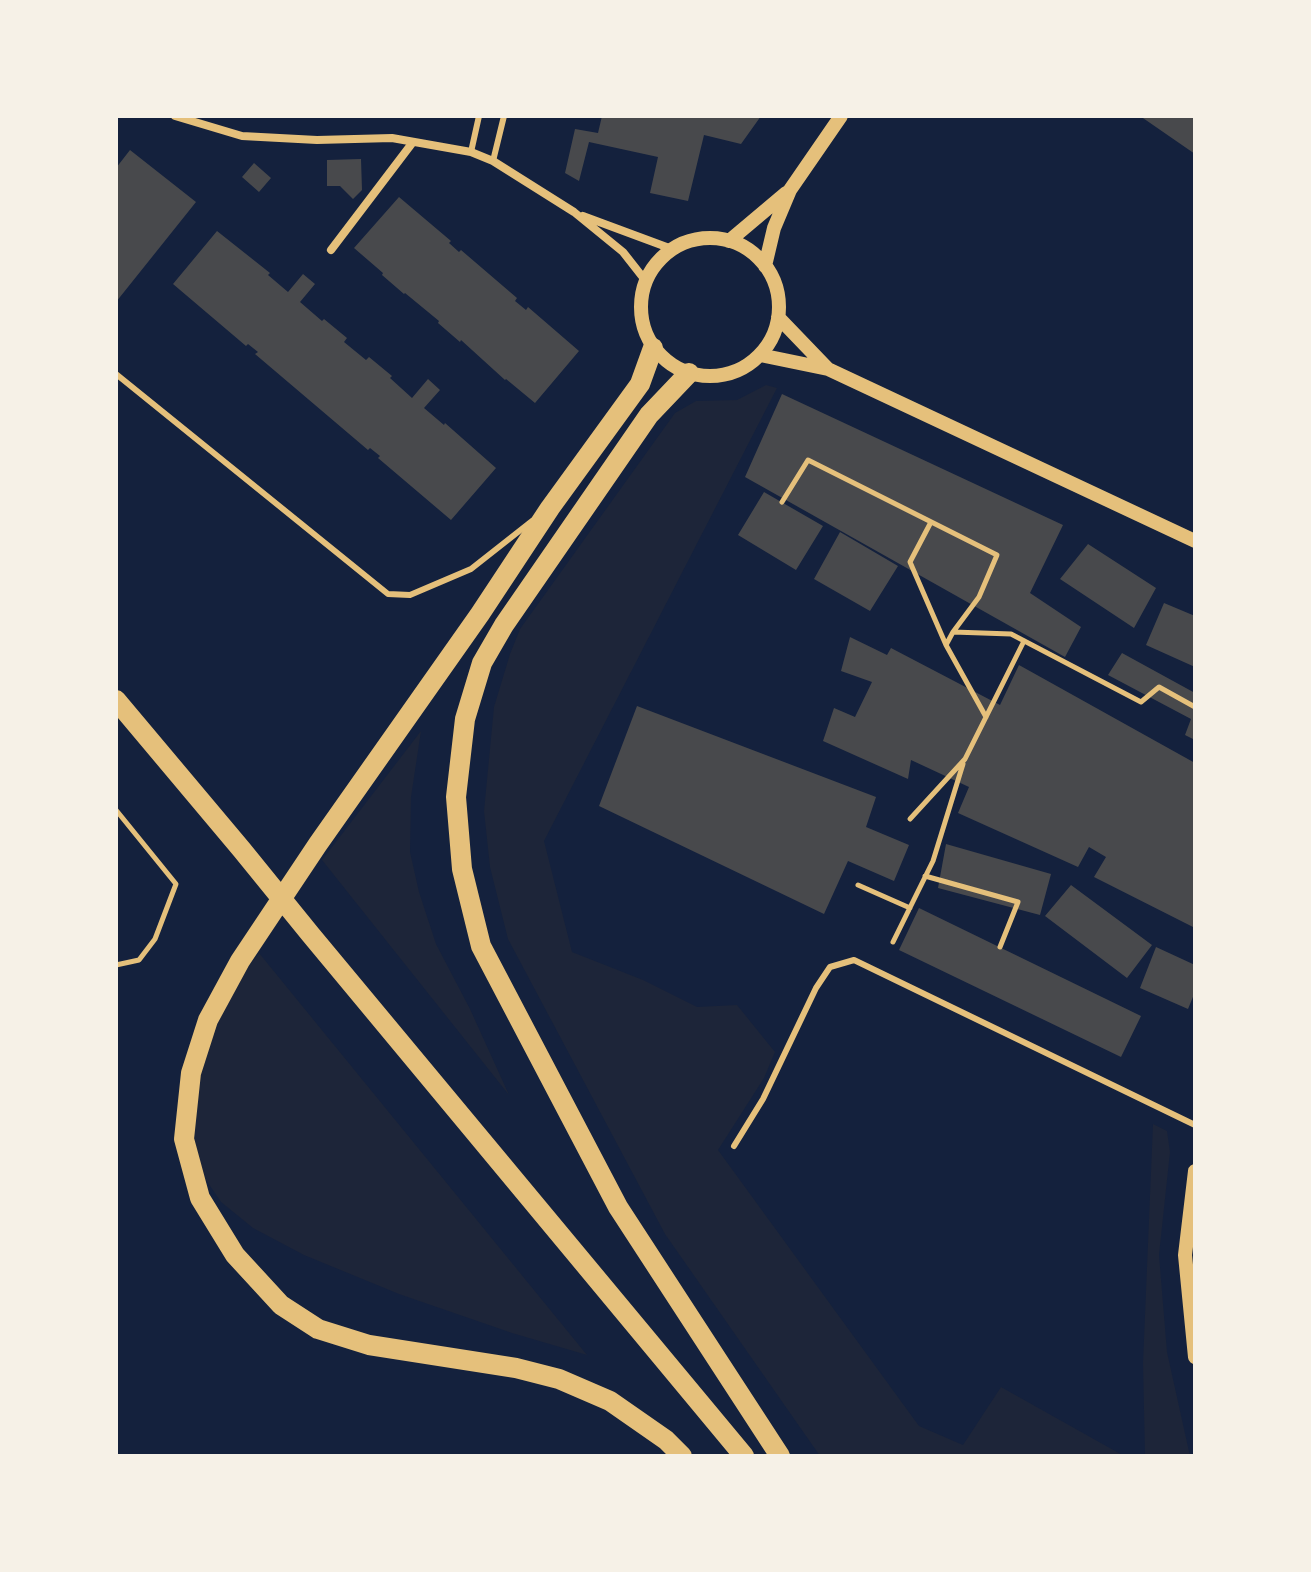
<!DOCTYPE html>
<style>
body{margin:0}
#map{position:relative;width:1311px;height:1572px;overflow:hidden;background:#14213d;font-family:"Exo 2",sans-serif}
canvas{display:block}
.frame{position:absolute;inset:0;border:118px solid #f6f1e7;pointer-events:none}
</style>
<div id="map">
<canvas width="1311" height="1572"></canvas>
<div class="frame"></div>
</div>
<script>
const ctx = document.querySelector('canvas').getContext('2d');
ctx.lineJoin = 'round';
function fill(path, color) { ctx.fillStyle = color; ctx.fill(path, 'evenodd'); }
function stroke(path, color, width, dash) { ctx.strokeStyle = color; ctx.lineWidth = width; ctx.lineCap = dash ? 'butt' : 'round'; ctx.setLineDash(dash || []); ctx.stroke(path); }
fill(new Path2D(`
 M 766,385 L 777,388 L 544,841 L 572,952 L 643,980 L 697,1007 L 737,1005 L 775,1052 L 764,1078 L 718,1150 L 919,1426 L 963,1445 L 1001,1387 L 1124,1456 L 820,1456 L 665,1234 L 508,939 L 490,867 L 484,811 L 494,707 L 510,654 L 520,629 L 675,413 L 696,401 L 737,400 Z
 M 421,731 L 411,797 L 410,852 L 419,892 L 436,944 L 470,1009 L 509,1095 L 322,860 Z
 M 259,953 L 587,1355 L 512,1333 L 399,1294 L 304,1255 L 253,1228 L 221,1202 L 202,1174 L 194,1137 L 194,1108 L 197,1075 L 225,997 Z
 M 1153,1124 L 1167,1131 L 1170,1152 L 1159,1255 L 1167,1352 L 1190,1456 L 1145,1456 L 1143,1363 Z`), '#1d2539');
fill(new Path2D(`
 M 602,116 L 761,116 L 741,144 L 704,135 L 688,201 L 650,193 L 658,157 L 589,142 L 579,181 L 565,173 L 575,129 L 598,133 Z
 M 1140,116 L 1195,116 L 1195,154 Z
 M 130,150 L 196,202 L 116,302 L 116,168 Z
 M 361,159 L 362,190 L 353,199 L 340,186 L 327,186 L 327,160 Z
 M 254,163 L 271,178 L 259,192 L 242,177 Z
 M 399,197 L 451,241 L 449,243 L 459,252 L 461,250 L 517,298 L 515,301 L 526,310 L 528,307 L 579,351 L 535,403 L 506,379 L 505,380 L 461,340 L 460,342 L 438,323 L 439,321 L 405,293 L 404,294 L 382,275 L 383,273 L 354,248 Z
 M 217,231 L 270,273 L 268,275 L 288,292 L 303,274 L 315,284 L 300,302 L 322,321 L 324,319 L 347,338 L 344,342 L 366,360 L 369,357 L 392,376 L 390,378 L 412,398 L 428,379 L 440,390 L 424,408 L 444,425 L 445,423 L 496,468 L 451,520 L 378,458 L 380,456 L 370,448 L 368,450 L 255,354 L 258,352 L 248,344 L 246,346 L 173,284 Z
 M 782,394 L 1063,525 L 1030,593 L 1081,627 L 1065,657 L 745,477 Z
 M 764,492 L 823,526 L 796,570 L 738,535 Z
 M 840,532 L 898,566 L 870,611 L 814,579 Z
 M 1088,544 L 1156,588 L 1134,628 L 1060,579 Z
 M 1164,603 L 1195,616 L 1195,667 L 1146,645 Z
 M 850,637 L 887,655 L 891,648 L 1000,705 L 1019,665 L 1195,763 L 1195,928 L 1094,877 L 1106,857 L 1089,847 L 1078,867 L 958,813 L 969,787 L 911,760 L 908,779 L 823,741 L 834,708 L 855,717 L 872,682 L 841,671 Z
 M 1122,653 L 1195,693 L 1195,740 L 1185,735 L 1191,719 L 1108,675 Z
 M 637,706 L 876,797 L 866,827 L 909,845 L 894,881 L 848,861 L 824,914 L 599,806 Z
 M 946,844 L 1051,874 L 1040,915 L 938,888 Z
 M 1071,885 L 1152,945 L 1127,978 L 1045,916 Z
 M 919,908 L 1141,1016 L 1121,1057 L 899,950 Z
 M 1156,947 L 1195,965 L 1195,992 L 1188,1009 L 1140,988 Z`), '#48494c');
stroke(new Path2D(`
 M 782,502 L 808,460 L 997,555 L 979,597 L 953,632 L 1011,634 L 1141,702 L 1159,687 L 1195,707
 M 931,522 L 910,562 L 946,645 L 953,632
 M 946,645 L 986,717
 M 116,810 L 176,884 L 155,939 L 139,960 L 116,965
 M 910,819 L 965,759 L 1024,641
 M 925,876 L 1018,902 L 1000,947
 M 858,885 L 910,908
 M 893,942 L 933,861 L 963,764`), '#e5c07b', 5);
stroke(new Path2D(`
 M 471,152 L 479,116
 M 493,161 L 504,116
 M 116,374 L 388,594 L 410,595 L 471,569 L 532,521
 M 734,1146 L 763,1099 L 816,988 L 830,967 L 854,960 L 1195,1125`), '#e5c07b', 6);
stroke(new Path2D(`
 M 175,116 L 242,136 L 317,140 L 392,138 L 471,152 L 493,161 L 574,212 L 623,252 L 645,280
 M 583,216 L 672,249
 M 331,250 L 413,142`), '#e5c07b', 8);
stroke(new Path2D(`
 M641 307a69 69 0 1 1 138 0a69 69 0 1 1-138 0Z
 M 729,241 L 786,193
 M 765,266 L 774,228 L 790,190 L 841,116
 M 778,317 L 828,369
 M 760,355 L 828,369 L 1195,541
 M 1195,1171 L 1185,1255 L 1195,1357`), '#e5c07b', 14);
stroke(new Path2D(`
 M 653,348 L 640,384 L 550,508 L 480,614 L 318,844 L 240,961 L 208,1020 L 191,1073 L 184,1139 L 200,1198 L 235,1255 L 281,1305 L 318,1329 L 369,1345 L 516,1368 L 559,1379 L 610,1401 L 666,1440 L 682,1456
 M 689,373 L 649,415 L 504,625 L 482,663 L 465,719 L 456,797 L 462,869 L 481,946 L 618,1207 L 780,1456
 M 116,700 L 242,850 L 311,935 L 744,1456`), '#e5c07b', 20);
</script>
